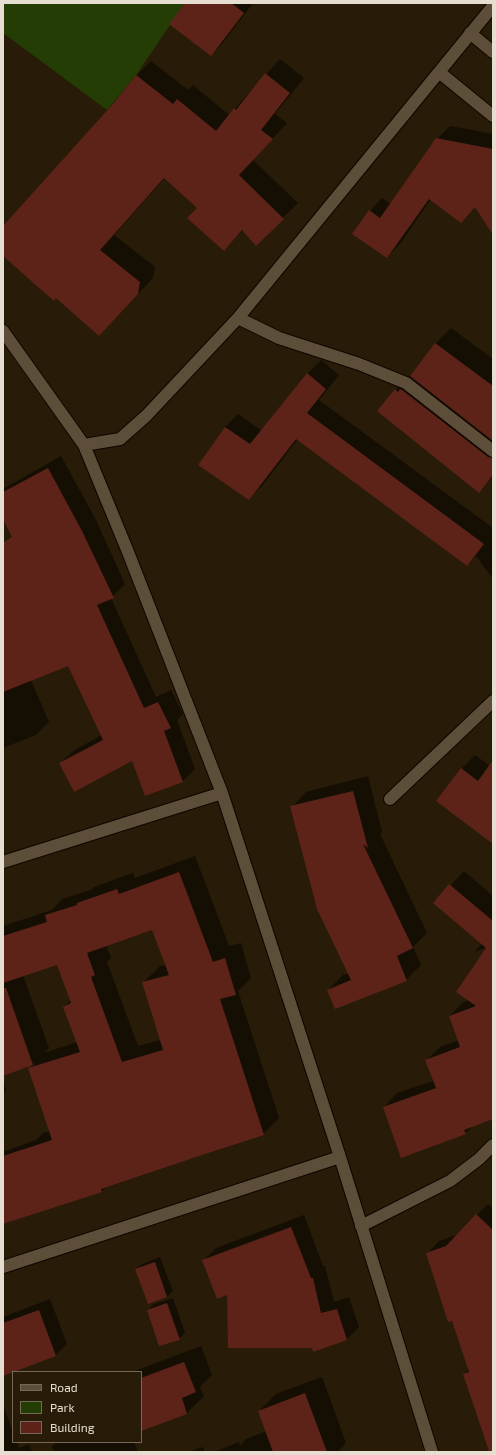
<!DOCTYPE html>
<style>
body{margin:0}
#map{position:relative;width:496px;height:1455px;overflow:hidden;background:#281b07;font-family:"Exo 2",sans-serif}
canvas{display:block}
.frame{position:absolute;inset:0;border:4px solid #e7ded2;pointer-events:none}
.legend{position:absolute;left:12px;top:1371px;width:130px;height:72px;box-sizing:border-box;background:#281b07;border:1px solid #746958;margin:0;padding:5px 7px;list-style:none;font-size:12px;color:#e7ded2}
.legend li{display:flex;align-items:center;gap:8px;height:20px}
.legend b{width:20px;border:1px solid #746958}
</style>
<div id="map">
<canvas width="496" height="1455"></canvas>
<div class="frame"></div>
<ul class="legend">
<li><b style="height:5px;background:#5d4e39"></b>Road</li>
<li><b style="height:11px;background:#243d05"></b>Park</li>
<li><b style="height:11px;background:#5d2319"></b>Building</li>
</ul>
</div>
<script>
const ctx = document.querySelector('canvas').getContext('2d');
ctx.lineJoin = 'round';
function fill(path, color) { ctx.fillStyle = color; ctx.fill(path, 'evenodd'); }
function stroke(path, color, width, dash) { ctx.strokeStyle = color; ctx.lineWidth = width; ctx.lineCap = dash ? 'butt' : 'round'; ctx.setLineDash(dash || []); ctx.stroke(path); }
fill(new Path2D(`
 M 3,3 L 185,3 L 136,75 L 107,110 L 3,33 Z`), '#243d05');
fill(new Path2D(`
 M 186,3 L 253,3 L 222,44 L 211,55 Z
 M 280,59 L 304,78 L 275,114 L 287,123 L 253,160 L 298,203 L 256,244 L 243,230 L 224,250 L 198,208 L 165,178 L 114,235 L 155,267 L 153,278 L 99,335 L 56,297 L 3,254 L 3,228 L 112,106 L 136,76 L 151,61 L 188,90 L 193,85 L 229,115 Z
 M 450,126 L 493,134 L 493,221 L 475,206 L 431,199 L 400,244 L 387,257 L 370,211 L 382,198 L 391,204 L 437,139 Z
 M 451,328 L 493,359 L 493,477 L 479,491 L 395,390 L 411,374 L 412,375 L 436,343 Z
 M 321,360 L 339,375 L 319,400 L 493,528 L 493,579 L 476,556 L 467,565 L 298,439 L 262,486 L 249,498 L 200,465 L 225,427 L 238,414 L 262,431 L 308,373 Z
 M 61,456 L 95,518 L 125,584 L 111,598 L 156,697 L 171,690 L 183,714 L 177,720 L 195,769 L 183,781 L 132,760 L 60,763 L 73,751 L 102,735 L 69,641 L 3,517 L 3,489 Z
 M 3,565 L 31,680 L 49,722 L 36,735 L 3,748 Z
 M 475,755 L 490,766 L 493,762 L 493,843 L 461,769 Z
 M 368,776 L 382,832 L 380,834 L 427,933 L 413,947 L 421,965 L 406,980 L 328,990 L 343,975 L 349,973 L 292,807 L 306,792 Z
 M 195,856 L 229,946 L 241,943 L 251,978 L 238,991 L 279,1118 L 263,1134 L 106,1187 L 102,1191 L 3,1224 L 3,1152 L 36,1140 L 43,1133 L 50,1131 L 30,1068 L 35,1063 L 3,1075 L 3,926 L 52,910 L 62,899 L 91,890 L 94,887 L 133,873 L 135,878 ZM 153,929 L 166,965 L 160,966 L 143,983 L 161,1040 L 138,1046 L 107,962 L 111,958 L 106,945 ZM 58,963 L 71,1000 L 64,1007 L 77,1042 L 44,1053 L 49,1048 L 23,975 Z
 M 464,871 L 493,896 L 493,1118 L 474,1125 L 465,1134 L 384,1107 L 397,1093 L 434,1081 L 427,1060 L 440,1047 L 459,1040 L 450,1016 L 463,1002 L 469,1000 L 488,947 L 475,952 L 482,943 L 434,903 Z
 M 3,1082 L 6,1091 L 3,1095 Z
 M 488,1204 L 493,1208 L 493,1452 L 464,1374 L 469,1369 L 428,1253 L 439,1241 L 457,1235 Z
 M 304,1215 L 323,1266 L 325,1266 L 334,1302 L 349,1297 L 359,1327 L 347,1339 L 314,1350 L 313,1347 L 228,1293 L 203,1261 L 216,1248 Z
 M 160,1257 L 173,1291 L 167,1297 L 148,1303 L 136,1269 L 142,1264 Z
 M 173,1298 L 185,1333 L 179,1339 L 148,1310 L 154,1304 Z
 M 50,1299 L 67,1344 L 56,1355 L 3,1375 L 3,1317 Z
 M 201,1346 L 212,1375 L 200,1387 L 204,1396 L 187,1413 L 141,1430 L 141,1372 L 132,1372 Z
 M 322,1377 L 346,1443 L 338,1452 L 214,1452 L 239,1442 L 240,1446 L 246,1439 L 267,1431 L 259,1411 L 276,1394 Z
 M 3,1405 L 13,1432 L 13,1442 L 17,1442 L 19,1448 L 29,1444 L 32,1452 L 3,1452 Z
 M 56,1442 L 134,1442 L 138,1452 L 54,1452 L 52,1446 Z
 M 203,1447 L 205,1452 L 188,1452 Z`), '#0007');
fill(new Path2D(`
 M 185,3 L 231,3 L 244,13 L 211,56 L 169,24 Z
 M 265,73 L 290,93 L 261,130 L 273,139 L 239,175 L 284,219 L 256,246 L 242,230 L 224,251 L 187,218 L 197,208 L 164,178 L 100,250 L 140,282 L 138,294 L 99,336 L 56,298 L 54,301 L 3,256 L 3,226 L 112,105 L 136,75 L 173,104 L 177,99 L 216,131 L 234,108 L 236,110 Z
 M 436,138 L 493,149 L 493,235 L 475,207 L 461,223 L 429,199 L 387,258 L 352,234 L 369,210 L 380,218 Z
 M 435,343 L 493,386 L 493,441 L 410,376 Z
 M 307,373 L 326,389 L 307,413 L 484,544 L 467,566 L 296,439 L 249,500 L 198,465 L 225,427 L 250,444 Z
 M 395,389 L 398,392 L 400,389 L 402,390 L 488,457 L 493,458 L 493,475 L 479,493 L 377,411 Z
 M 48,468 L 82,531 L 114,598 L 97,605 L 144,708 L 158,702 L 171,728 L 164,731 L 183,782 L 145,796 L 132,761 L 74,792 L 59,763 L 103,740 L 68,666 L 3,692 L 3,543 L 12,537 L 3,519 L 3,492 Z
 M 493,760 L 493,844 L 436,801 L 461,768 L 478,781 Z
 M 353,791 L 368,848 L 363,844 L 413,948 L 397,956 L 407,981 L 335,1009 L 327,990 L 351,980 L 317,909 L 290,806 Z
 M 179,872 L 213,962 L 225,958 L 236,995 L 220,999 L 264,1135 L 205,1154 L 101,1189 L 102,1192 L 3,1224 L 3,1156 L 52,1140 L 28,1068 L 80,1052 L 63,1007 L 71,1003 L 57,965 L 3,983 L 3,936 L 47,922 L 45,915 L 77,905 L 77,903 L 117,889 L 119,894 ZM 152,930 L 169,975 L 142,982 L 163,1050 L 122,1062 L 91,977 L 95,975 L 87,953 Z
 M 449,884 L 493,921 L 493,1119 L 464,1130 L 466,1134 L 401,1158 L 383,1107 L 436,1088 L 425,1060 L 460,1047 L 449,1016 L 476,1006 L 456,992 L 486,948 L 433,903 Z
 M 3,988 L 6,988 L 33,1065 L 3,1076 Z
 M 476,1214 L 493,1230 L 493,1451 L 489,1451 L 463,1374 L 469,1372 L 452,1321 L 448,1322 L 426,1253 L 446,1246 Z
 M 291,1227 L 311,1278 L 313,1278 L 321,1313 L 337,1309 L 347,1340 L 313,1352 L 312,1348 L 228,1348 L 227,1295 L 217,1299 L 202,1260 Z
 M 155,1262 L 167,1297 L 148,1304 L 135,1269 Z
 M 167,1303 L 180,1340 L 159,1346 L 147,1310 Z
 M 39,1310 L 56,1356 L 3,1376 L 3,1323 Z
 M 184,1362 L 196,1392 L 182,1398 L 187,1414 L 141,1431 L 141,1378 Z
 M 305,1393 L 327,1452 L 273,1452 L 258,1411 Z`), '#5d2319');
const minor = new Path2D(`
 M 470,33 L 493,52
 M 439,72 L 493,116
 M 238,318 L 279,338 L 359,364 L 406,383 L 493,451
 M 3,331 L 84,445 L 128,552 L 222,793 L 340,1157 L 432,1452
 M 84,445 L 120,439 L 146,416 L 238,318 L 493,6
 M 390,799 L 493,701
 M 3,862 L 222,793
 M 361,1226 L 450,1181 L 479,1159 L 493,1145
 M 3,1267 L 340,1157`);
stroke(minor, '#100500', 14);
stroke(minor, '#5d4e39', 12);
</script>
